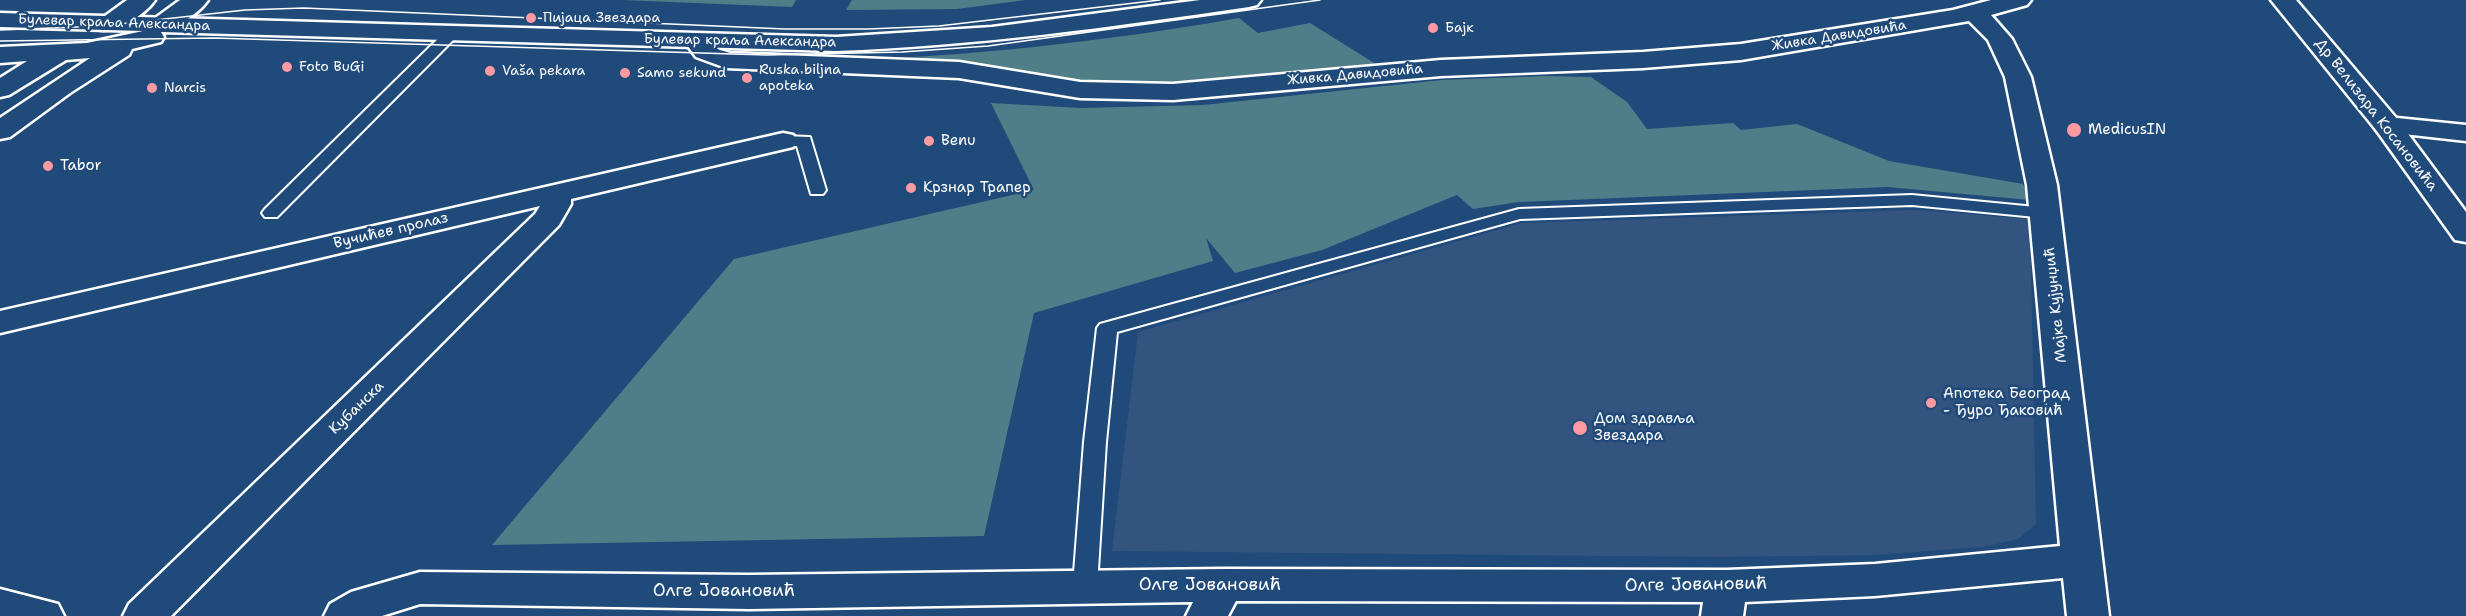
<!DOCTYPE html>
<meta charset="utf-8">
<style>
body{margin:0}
canvas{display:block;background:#1f4a7a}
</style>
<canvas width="2466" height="616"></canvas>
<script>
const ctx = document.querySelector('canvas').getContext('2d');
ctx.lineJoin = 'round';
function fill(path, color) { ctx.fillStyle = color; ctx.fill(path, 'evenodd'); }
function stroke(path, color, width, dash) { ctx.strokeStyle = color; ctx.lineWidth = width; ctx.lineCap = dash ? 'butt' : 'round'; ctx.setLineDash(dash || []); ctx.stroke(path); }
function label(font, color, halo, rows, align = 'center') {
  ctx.font = font + ' "Shantell Sans",sans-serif'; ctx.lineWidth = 5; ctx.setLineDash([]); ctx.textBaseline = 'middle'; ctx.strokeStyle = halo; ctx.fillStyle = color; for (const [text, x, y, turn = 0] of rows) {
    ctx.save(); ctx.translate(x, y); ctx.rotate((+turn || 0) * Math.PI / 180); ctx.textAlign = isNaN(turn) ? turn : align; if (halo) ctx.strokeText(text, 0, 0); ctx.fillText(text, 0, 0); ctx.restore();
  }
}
fill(new Path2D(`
 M 1915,210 L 2030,219 L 2036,524 L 2018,539 L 1983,547 L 1874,555 L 1715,557 L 1112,551 L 1138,332 L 1522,223 Z`), '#33547e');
fill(new Path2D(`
 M 623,0 L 796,0 L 792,7 Z
 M 852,0 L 1026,0 L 957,9 L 846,10 Z
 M 1239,18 L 1258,33 L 1310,23 L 1379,66 L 1169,86 L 1126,87 L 833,61 C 972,56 1102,42 1239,18 Z
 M 1547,76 L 1591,77 L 1627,102 L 1647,129 L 1733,123 L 1741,130 L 1797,124 L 1889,161 L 2023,184 L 2030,200 L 1888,187 L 1519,202 L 1473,209 L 1457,195 L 1322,250 L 1235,273 L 1206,238 L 1213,261 L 1034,313 L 984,536 L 492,545 L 734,259 L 1034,190 L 991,103 L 1081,108 L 1203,105 L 1442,80 Z`), '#507e88');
const lane = new Path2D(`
 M 452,29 L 459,33 L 457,36 L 277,217 L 265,217 L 262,213 L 265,209 L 447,30 Z
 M 783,136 L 810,137 L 826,190 L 823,194 L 811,194 L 797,146 L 783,146 L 775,141 Z
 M 1912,195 L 2046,208 L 2055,213 L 2046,218 L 1912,205 L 1520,219 L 1117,332 L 1106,442 L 1097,586 L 1094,593 L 1085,596 L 1076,593 L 1073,586 L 1084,442 L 1097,328 L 1100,324 L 1519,209 Z`);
const street = new Path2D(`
 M 127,0 L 155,0 C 145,15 115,34 97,29 L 94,24 Z
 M 180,0 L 208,0 C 198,15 168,34 150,29 L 147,24 Z
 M 1991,0 L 2031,0 L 2027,5 L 1991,15 L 2012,39 L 2031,77 L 2057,185 L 2109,616 L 2067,616 L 2063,578 L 1875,596 L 1745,602 L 1743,616 L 1701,616 L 1703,602 L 1236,601 L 1228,616 L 1186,616 L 1193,602 L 749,609 L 420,604 L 382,616 L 324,616 L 330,604 L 351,592 L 420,572 L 749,575 L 1223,569 L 1727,570 L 1875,564 L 2060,546 L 2027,185 L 2005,77 L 1988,40 L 1969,21 L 1741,60 L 1643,68 L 1441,76 L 1173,100 L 1080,98 L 959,78 L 726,68 L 696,57 L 684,41 L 687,36 C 703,32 703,39 714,47 C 718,50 725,51 730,53 L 959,62 L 1080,82 L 1173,84 L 1441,60 L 1643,52 L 1741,44 L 1953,10 Z
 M 2387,117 L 2466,125 L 2466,141 L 2377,131 L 2373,125 L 2377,119 Z
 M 783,133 L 793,135 L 797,141 L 793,147 L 571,199 L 571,204 L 559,225 L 171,616 L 123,616 L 129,604 L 535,214 L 540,206 L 0,333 L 0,311 Z
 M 0,589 L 58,604 L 64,616 L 0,616 Z`);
const secondary = new Path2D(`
 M 1200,0 L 1261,0 L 1257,5 L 1249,7 C 1112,27 975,46 836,51 L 161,32 L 164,37 L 161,42 L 132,49 L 129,55 L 70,93 L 10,137 L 0,139 L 0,118 L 90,58 L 66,60 L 9,95 L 0,97 L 0,78 L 27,61 L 0,63 L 0,47 L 87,43 L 143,31 L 0,27 L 0,13 L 836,37 L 992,27 Z
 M 2271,0 L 2296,0 L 2397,119 L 2466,212 L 2466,242 L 2455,240 L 2377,131 Z`);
stroke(lane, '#fff', 4);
stroke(street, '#fff', 5);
stroke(secondary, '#fff', 5);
fill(lane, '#1f4a7a');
fill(street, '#1f4a7a');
fill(secondary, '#1f4a7a');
stroke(new Path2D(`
 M 0,30 L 102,26 L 245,10 L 304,8 L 785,29 L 868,29 L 939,26 L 1160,0
 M 0,41 L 214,38 L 766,55 L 902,52 L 988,46 L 1320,0`), '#fff', 1.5);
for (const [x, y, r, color] of [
 [531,18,6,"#ff9aa2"],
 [1433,28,6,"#ff9aa2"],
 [287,67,6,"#ff9aa2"],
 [490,71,6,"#ff9aa2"],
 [625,73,6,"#ff9aa2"],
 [747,78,6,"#ff9aa2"],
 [152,88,6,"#ff9aa2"],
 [2074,130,8,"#ff9aa2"],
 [929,141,6,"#ff9aa2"],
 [48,166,6,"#ff9aa2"],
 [911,188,6,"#ff9aa2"],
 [1931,403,6,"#ff9aa2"],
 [1580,428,8,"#ff9aa2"]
]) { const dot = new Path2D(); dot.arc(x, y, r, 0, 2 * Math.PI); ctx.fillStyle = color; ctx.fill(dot); stroke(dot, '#1f4a7a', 2); }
label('14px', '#fff', '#1f4a7a', [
 ["Пијаца Звездара",543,18],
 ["Бајк",1445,28],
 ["Foto BuGi",299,67],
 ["Ruska biljna",759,70],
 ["apoteka",759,86],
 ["Vaša pekara",502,71],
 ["Samo sekund",637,73],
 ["Narcis",164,88]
], 'left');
label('14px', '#fff', '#1f4a7a', [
 ["Булевар краља Александра",114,23,2],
 ["Живка Давидовића",1839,36,-9],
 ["Булевар краља Александра",740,41,1],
 ["Живка Давидовића",1355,75,-5]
]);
label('15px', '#fff', '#1f4a7a', [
 ["Др Велизара Косановића",2376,115,52],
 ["Вучићев пролаз",391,231,-13],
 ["Мајке Кујунџић",2056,305,-96],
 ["Кубанска",357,408,-44]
]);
label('15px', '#fff', '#1f4a7a', [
 ["MedicusIN",2088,130],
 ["Benu",941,141],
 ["Tabor",60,166],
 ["Крзнар Трапер",923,188],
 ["Апотека Београд",1943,394],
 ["- Ђуро Ђаковић",1943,411],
 ["Дом здравља",1594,419],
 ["Звездара",1594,436]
], 'left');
label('18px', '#fff', '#1f4a7a', [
 ["Олге Јовановић",1210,585],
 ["Олге Јовановић",1696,585,-1],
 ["Олге Јовановић",724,591]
]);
</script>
